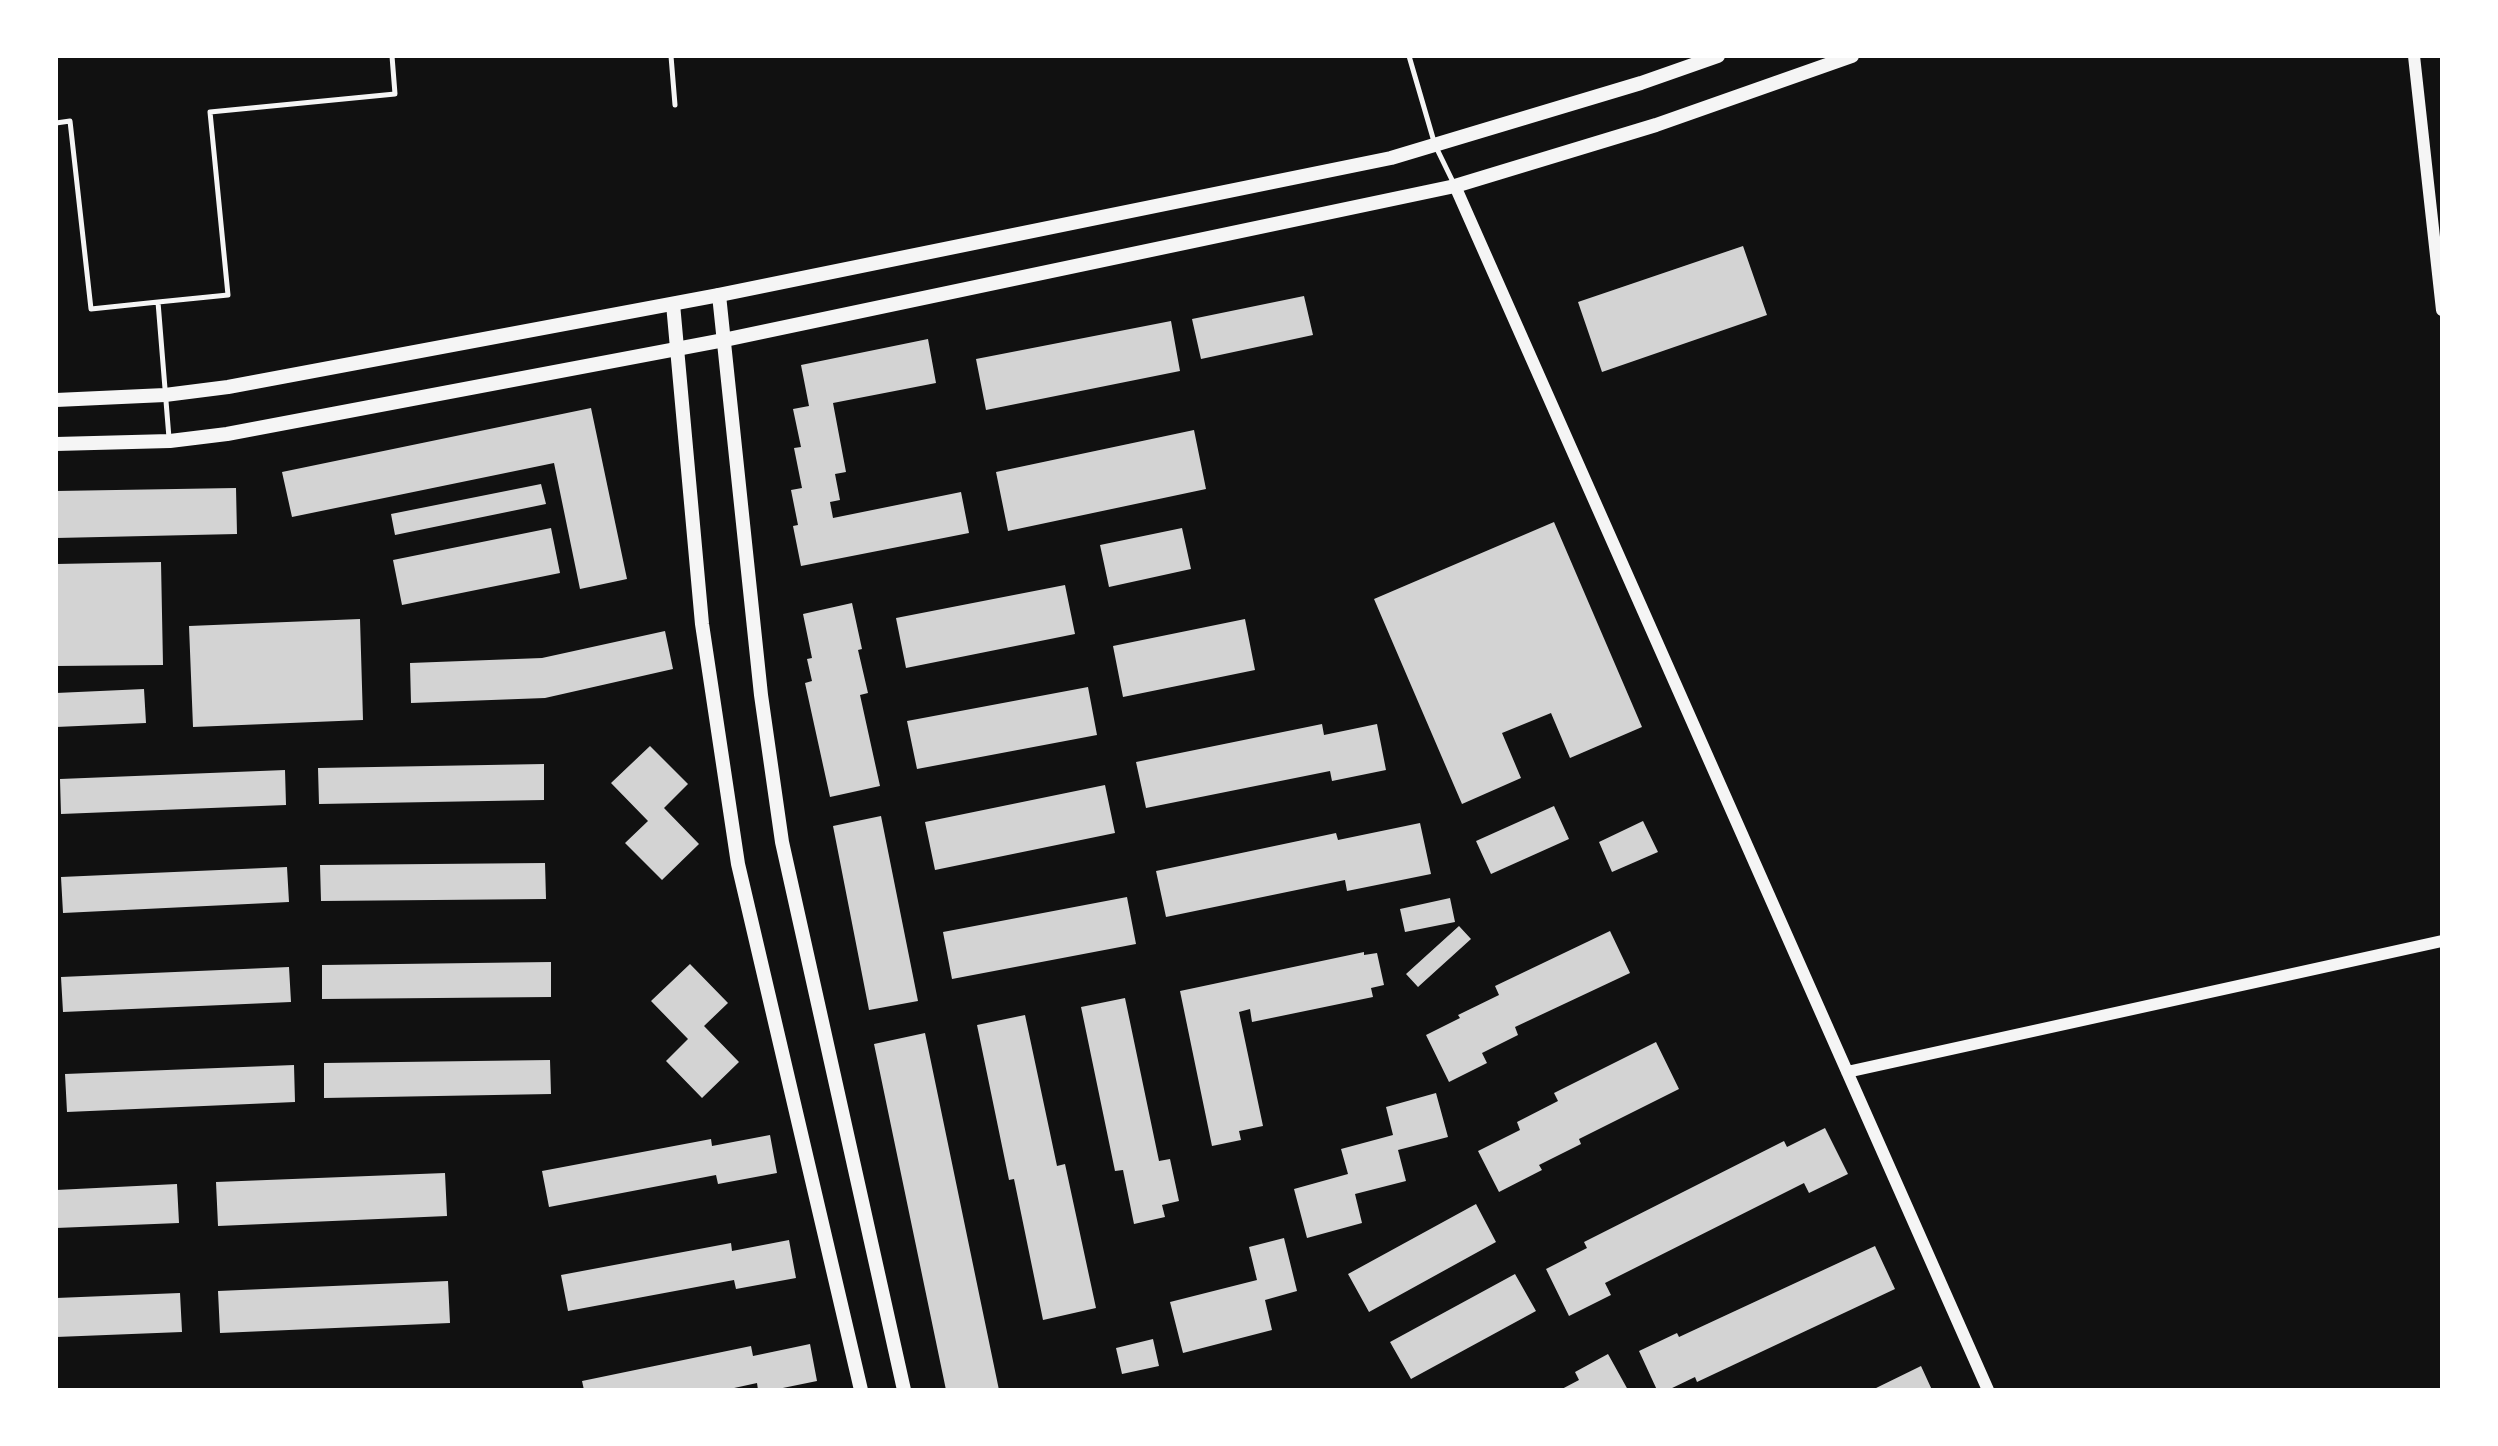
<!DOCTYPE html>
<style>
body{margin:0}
#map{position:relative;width:2498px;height:1446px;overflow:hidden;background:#111;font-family:"Archivo Narrow",sans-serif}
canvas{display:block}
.frame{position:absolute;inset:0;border:58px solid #fff;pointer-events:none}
</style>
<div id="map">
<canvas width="2498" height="1446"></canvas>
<div class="frame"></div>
</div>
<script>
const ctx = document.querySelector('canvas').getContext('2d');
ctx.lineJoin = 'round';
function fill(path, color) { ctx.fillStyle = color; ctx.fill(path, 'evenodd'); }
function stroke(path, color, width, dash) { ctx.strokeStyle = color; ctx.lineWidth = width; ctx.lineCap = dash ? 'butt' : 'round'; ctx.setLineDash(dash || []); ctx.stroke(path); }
fill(new Path2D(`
 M 1743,246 L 1767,315 L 1602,372 L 1578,302 Z
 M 1304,296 L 1313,335 L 1201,359 L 1192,319 Z
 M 1171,321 L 1180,371 L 986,410 L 976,359 Z
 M 928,339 L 936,383 L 833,403 L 846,472 L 835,474 L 840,500 L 830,502 L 833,518 L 961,492 L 969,533 L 801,566 L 793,526 L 798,525 L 791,490 L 802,488 L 794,448 L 801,447 L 793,409 L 809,406 L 801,365 Z
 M 591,408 L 627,579 L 580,589 L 554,463 L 292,517 L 282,472 Z
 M 1194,430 L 1206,489 L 1008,531 L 996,472 Z
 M 541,484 L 546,504 L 395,535 L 391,514 Z
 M 236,488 L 237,534 L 56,538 L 56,491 Z
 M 1554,522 L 1642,727 L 1570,758 L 1551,713 L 1502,733 L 1521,778 L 1462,804 L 1374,599 Z
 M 551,528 L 560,573 L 402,605 L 393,560 Z
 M 1182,528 L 1191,569 L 1109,587 L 1100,545 Z
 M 161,562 L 163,665 L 56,666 L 56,564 Z
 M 1065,585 L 1075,634 L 906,668 L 896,618 Z
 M 852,603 L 862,649 L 858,650 L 868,693 L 860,695 L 880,786 L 830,797 L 805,683 L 812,681 L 807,659 L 812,658 L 803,614 Z
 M 360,619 L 363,720 L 193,727 L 189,626 Z
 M 1245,619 L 1255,670 L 1123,697 L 1113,646 Z
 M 665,631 L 673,669 L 545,698 L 411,703 L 410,663 L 542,658 Z
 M 1088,687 L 1097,735 L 917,769 L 907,721 Z
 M 144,689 L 146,723 L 56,727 L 56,693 Z
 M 1322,724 L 1324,735 L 1377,724 L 1386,770 L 1332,781 L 1330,771 L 1146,808 L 1136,762 Z
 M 650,746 L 688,784 L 664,808 L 699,844 L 662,880 L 625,843 L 648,821 L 611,783 Z
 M 544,764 L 544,800 L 319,804 L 318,768 Z
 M 285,770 L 286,805 L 61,814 L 60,779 Z
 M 1105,785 L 1115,833 L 935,870 L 925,822 Z
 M 1554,806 L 1569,839 L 1491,874 L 1476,841 Z
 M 881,816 L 918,1001 L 869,1010 L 833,826 Z
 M 1643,821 L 1658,852 L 1612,872 L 1599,842 Z
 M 1420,823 L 1431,874 L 1347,891 L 1345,880 L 1166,917 L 1156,871 L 1336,833 L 1338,840 Z
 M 545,863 L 546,899 L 321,901 L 320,865 Z
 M 287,867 L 289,902 L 63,913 L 61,877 Z
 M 1127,897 L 1136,944 L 952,979 L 943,932 Z
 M 1450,898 L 1455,922 L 1405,932 L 1400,909 Z
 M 1459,926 L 1471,939 L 1418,987 L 1406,974 Z
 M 1610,931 L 1630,973 L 1515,1027 L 1518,1035 L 1482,1053 L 1487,1063 L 1449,1082 L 1426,1035 L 1460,1018 L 1458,1015 L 1499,995 L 1495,986 Z
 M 1364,952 L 1364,955 L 1377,953 L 1384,985 L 1371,988 L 1373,997 L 1252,1022 L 1250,1009 L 1239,1012 L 1263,1126 L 1239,1131 L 1241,1140 L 1212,1146 L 1180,991 Z
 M 551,962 L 551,997 L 322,999 L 322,965 Z
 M 690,964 L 728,1003 L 704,1026 L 739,1062 L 702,1098 L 666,1061 L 688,1039 L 651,1001 Z
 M 289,967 L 291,1002 L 63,1012 L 61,977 Z
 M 1125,998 L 1159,1161 L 1170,1159 L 1179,1201 L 1162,1205 L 1165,1217 L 1134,1224 L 1123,1170 L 1115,1171 L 1081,1007 Z
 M 1025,1015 L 1057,1166 L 1065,1164 L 1096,1308 L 1043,1320 L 1014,1179 L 1009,1180 L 977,1025 Z
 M 925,1033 L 999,1390 L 946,1390 L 874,1044 Z
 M 1656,1042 L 1679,1089 L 1579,1139 L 1581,1144 L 1539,1165 L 1542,1170 L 1499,1192 L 1478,1151 L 1520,1130 L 1517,1122 L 1558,1101 L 1554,1093 Z
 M 550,1060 L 551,1094 L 324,1098 L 324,1063 Z
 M 294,1065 L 295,1102 L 67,1112 L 65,1074 Z
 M 1436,1093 L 1448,1137 L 1398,1150 L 1406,1181 L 1355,1194 L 1362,1223 L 1307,1238 L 1294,1189 L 1348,1174 L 1341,1149 L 1393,1135 L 1386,1107 Z
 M 1825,1128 L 1848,1174 L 1809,1193 L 1804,1183 L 1605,1283 L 1611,1295 L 1569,1316 L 1546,1269 L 1587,1248 L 1584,1242 L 1784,1141 L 1787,1147 Z
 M 770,1135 L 777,1173 L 718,1184 L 716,1175 L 549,1207 L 542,1171 L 711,1139 L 712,1146 Z
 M 445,1173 L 447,1216 L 218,1226 L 216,1182 Z
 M 177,1184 L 179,1223 L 56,1228 L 56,1190 Z
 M 1476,1204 L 1496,1242 L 1369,1312 L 1348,1274 Z
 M 1284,1238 L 1297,1291 L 1265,1300 L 1272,1330 L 1183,1353 L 1170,1302 L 1257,1280 L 1249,1247 Z
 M 789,1240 L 796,1278 L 736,1289 L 734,1280 L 568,1311 L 561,1275 L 731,1243 L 732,1251 Z
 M 1875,1246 L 1895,1289 L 1697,1382 L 1695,1377 L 1668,1390 L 1657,1390 L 1639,1351 L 1677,1333 L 1679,1337 Z
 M 1515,1274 L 1536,1311 L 1411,1379 L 1390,1342 Z
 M 448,1281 L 450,1323 L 220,1333 L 218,1291 Z
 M 180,1293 L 182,1332 L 56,1337 L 56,1298 Z
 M 1153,1339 L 1159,1366 L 1122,1374 L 1116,1348 Z
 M 810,1344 L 817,1381 L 773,1390 L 758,1390 L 757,1383 L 725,1390 L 584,1390 L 582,1381 L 751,1346 L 753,1356 Z
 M 1608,1354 L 1628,1390 L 1560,1390 L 1579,1380 L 1575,1372 Z
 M 1921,1366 L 1932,1390 L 1872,1390 Z`), '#d3d3d3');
stroke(new Path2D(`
 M 671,56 L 675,105
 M 1409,56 L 1435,145 L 1455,186
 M 56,123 L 70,121 L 91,309 L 158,302
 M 169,438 L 158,302 L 228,295 L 210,112 L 395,94 L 392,56`), '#f5f5f5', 5);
stroke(new Path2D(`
 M 2414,56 L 2442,310
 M 1455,186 L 1988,1390
 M 1847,1072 L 2442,941`), '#f5f5f5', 12);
stroke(new Path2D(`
 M 719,295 L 761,695 L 782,842 L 904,1390
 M 673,304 L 702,624 L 738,864 L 861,1390`), '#f5f5f5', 14);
stroke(new Path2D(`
 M 56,400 L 165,395 L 228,387 L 719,295 L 1391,158 L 1641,83 L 1718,56
 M 56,444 L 170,441 L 227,434 L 724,340 L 1455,186 L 1656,125 L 1852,56`), '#f5f5f5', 14);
</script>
